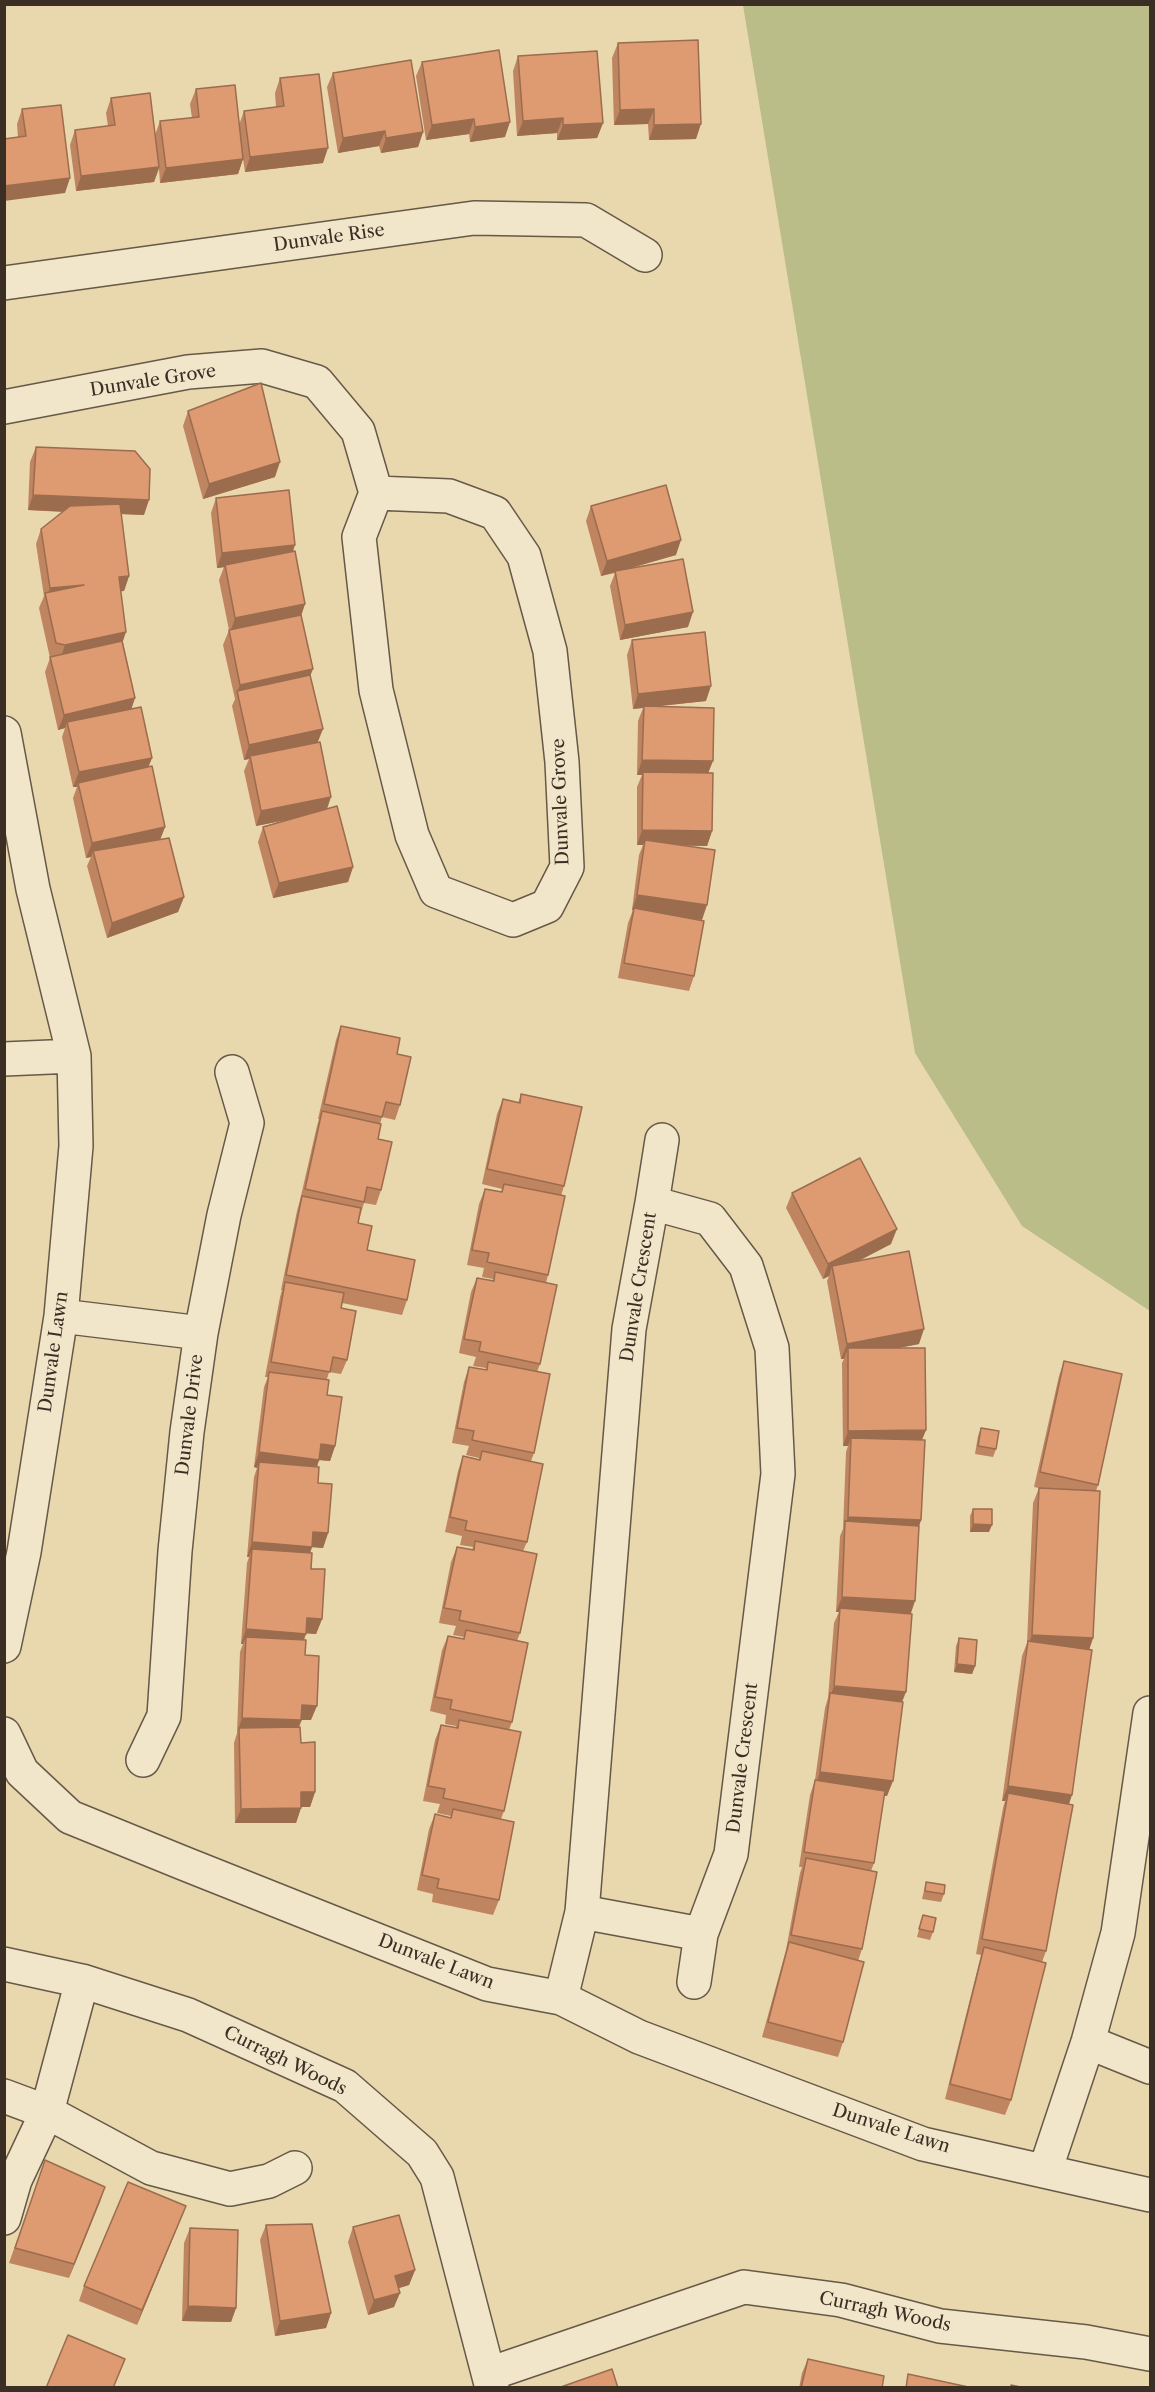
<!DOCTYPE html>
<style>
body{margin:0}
#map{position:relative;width:1155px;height:2392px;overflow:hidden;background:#e9d7ae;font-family:"Libre Caslon Text",serif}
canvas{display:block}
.frame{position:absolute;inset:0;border:6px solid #3b2f25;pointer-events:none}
</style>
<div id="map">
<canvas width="1155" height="2392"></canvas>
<div class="frame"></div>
</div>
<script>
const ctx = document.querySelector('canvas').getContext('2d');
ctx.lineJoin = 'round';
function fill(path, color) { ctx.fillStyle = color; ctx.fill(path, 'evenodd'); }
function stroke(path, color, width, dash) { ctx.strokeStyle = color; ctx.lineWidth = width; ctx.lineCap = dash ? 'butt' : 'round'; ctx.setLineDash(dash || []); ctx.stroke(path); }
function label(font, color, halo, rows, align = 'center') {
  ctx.font = font + ' "Libre Caslon Text",serif'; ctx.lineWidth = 4.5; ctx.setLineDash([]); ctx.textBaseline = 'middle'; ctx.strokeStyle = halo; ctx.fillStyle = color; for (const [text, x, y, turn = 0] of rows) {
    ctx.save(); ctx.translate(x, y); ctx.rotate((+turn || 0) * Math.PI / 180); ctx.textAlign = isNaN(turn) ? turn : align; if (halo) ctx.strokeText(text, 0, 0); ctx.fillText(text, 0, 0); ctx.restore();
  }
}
fill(new Path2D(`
 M 743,5 L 1150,5 L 1150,1311 L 1022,1226 L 915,1053 Z`), '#babd88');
const minor = new Path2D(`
 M 4,283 L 474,218 L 586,220 L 645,255
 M 4,407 L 188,372 L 262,366 L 317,382 L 358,431 L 376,493 L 359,537 L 376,690 L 412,835 L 436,891 L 513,920 L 547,906 L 567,867 L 562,762 L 550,651 L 524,556 L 495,513 L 449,496 L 376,493
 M 4,733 L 33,889 L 74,1056 L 76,1146 L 61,1316 L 24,1552 L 4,1646
 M 4,1059 L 74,1056
 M 652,1203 L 662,1140
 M 61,1316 L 201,1333
 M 4,1734 L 22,1772 L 70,1817 L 183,1863 L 487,1984 L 561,1998 L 639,2037 L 923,2144 L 1150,2195
 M 143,1760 L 164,1716 L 175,1551 L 187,1432 L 201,1333 L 224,1215 L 247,1123 L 232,1072
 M 582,1912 L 701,1934
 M 4,1964 L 82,1981 L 188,2015 L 345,2086 L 422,2153 L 437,2177 L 492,2388
 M 561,1998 L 582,1912 L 629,1329 L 652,1203 L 710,1219 L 746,1266 L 772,1348 L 778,1474 L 731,1854 L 701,1934 L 694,1982
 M 1088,2042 L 1150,2067
 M 4,2096 L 47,2112 L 151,2168 L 230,2189 L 269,2181 L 295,2168
 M 1045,2171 L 1088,2042 L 1118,1933 L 1150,1713
 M 4,2218 L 15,2180 L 47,2112 L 82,1981
 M 489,2374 L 744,2287 L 841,2300 L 940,2326 L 1086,2342 L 1150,2354`);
stroke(minor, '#665947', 36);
stroke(minor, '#f1e5ca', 33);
fill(new Path2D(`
 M 618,43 L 696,139 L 649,140 L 648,124 L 614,125 L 612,58 Z
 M 518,56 L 603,123 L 597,138 L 557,140 L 557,133 L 517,136 L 513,71 Z
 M 422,62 L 505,137 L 470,142 L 469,134 L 426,140 L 416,76 Z
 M 333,73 L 423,132 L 418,147 L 381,153 L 379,146 L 338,153 L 327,87 Z
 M 280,78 L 323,163 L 245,172 L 243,159 L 238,174 L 160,183 L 159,169 L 154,182 L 76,191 L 70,145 L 75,130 L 108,126 L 106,113 L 111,98 L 155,135 L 160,121 L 192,118 L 190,104 L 196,89 L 239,125 L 244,111 L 276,107 L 275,93 Z
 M 22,109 L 65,193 L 18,137 L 17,124 Z
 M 188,411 L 275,477 L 203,499 L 183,426 Z
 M 36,447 L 144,515 L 121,514 L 129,576 L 124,591 L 121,591 L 123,642 L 135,698 L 131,709 L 152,758 L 148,767 L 165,827 L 160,840 L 184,897 L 178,912 L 107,938 L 87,866 L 91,857 L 86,858 L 73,798 L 77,787 L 73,787 L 62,737 L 65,728 L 58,730 L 45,672 L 50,658 L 39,608 L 44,596 L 36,544 L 41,529 L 62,512 L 28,510 L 30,462 Z
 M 216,498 L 293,551 L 305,604 L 301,615 L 310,675 L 318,743 L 327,808 L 353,867 L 348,882 L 273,898 L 258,842 L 263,827 L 286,820 L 256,826 L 244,771 L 249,759 L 244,760 L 232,706 L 235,699 L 223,645 L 229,630 L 219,580 L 224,567 L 217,568 L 211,513 Z
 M 591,506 L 676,555 L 625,570 L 688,627 L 620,640 L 610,586 L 615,573 L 601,576 L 586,521 Z
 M 632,640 L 706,701 L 657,706 L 709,773 L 712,831 L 707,846 L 683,845 L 702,920 L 682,917 L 694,976 L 689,991 L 618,978 L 628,923 L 633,910 L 632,910 L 639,855 L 643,845 L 637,845 L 637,787 L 642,775 L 637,775 L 638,721 L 643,708 L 633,709 L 627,655 Z
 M 341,1026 L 397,1054 L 400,1105 L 395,1120 L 382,1117 L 380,1124 L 378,1139 L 381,1190 L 376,1205 L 364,1203 L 358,1223 L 367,1250 L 407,1300 L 402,1315 L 342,1303 L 341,1308 L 347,1360 L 341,1374 L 329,1372 L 327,1379 L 327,1395 L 335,1446 L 330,1461 L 319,1460 L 317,1467 L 318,1483 L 328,1533 L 323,1548 L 312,1547 L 310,1553 L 311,1569 L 322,1619 L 316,1634 L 306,1633 L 304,1640 L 311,1720 L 302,1720 L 299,1727 L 301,1743 L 315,1792 L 310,1807 L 301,1807 L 296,1823 L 235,1823 L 234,1743 L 237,1733 L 240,1652 L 243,1644 L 241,1644 L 247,1563 L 249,1557 L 247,1557 L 254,1477 L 257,1468 L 254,1467 L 264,1387 L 268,1377 L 265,1377 L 280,1297 L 282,1290 L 281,1290 L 297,1211 L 300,1200 L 317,1126 L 319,1119 L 318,1119 L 336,1040 Z
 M 521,1094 L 564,1186 L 561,1196 L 548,1275 L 546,1283 L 540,1364 L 537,1372 L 534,1453 L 531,1461 L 527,1542 L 523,1551 L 520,1633 L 517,1641 L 512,1722 L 509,1730 L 504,1811 L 501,1819 L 499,1900 L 493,1915 L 432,1902 L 433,1894 L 417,1890 L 429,1829 L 435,1814 L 450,1818 L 451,1816 L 437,1813 L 440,1804 L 423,1801 L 435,1740 L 441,1725 L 456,1728 L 456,1726 L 445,1724 L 446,1715 L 430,1711 L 442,1650 L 448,1636 L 463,1639 L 464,1637 L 453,1635 L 456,1626 L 439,1623 L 451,1562 L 457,1547 L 472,1550 L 473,1547 L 460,1545 L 462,1536 L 445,1532 L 458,1471 L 463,1456 L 479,1460 L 479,1458 L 466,1455 L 469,1446 L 452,1443 L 464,1382 L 469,1367 L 485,1370 L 486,1368 L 473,1366 L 476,1357 L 459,1353 L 471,1292 L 477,1278 L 492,1281 L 493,1279 L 482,1277 L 484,1268 L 467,1265 L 479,1204 L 485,1189 L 501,1192 L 502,1189 L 482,1184 L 497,1114 L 503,1099 L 518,1103 Z
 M 792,1193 L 891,1244 L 857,1261 L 919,1344 L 898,1348 L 926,1430 L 922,1440 L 921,1520 L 919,1526 L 902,1702 L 887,1796 L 884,1796 L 874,1863 L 871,1871 L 862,1949 L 858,1961 L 843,2042 L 838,2057 L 762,2037 L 786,1950 L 800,1873 L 802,1867 L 799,1867 L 810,1795 L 815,1780 L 825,1708 L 828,1698 L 834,1623 L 839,1612 L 836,1612 L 840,1536 L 843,1529 L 846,1452 L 848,1446 L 843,1446 L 842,1363 L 844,1359 L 841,1359 L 827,1281 L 829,1276 L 823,1279 L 786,1208 Z
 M 1064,1361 L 1098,1485 L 1096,1491 L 1093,1638 L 1089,1650 L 1069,1804 L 1046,1951 L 1042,1962 L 1011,2100 L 1005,2115 L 945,2099 L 981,1955 L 976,1954 L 1003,1808 L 1005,1801 L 1002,1801 L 1022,1656 L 1027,1643 L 1033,1503 L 1039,1488 L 1034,1487 L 1059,1376 Z
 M 981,1428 L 996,1449 L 993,1457 L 975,1454 L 978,1436 Z
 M 973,1509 L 989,1532 L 970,1532 L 970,1516 Z
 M 959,1638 L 975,1666 L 972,1674 L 954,1672 L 956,1646 Z
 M 926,1882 L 944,1894 L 941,1902 L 922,1899 Z
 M 923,1915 L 933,1932 L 930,1940 L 917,1937 Z
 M 45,2160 L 105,2187 L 69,2278 L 9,2263 Z
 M 180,2221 L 137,2325 L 79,2301 L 84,2286 Z
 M 266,2225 L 331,2313 L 326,2328 L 275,2336 L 260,2240 Z
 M 353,2227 L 415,2270 L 409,2285 L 399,2288 L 394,2307 L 368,2315 L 348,2242 Z
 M 190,2228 L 236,2308 L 231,2322 L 182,2321 L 184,2243 Z
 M 808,2359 L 882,2388 L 799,2388 L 802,2373 Z`), '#bf8460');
fill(new Path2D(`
 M 654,109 L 648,124 L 614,125 L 620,110 Z
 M 563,118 L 557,133 L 517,136 L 523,121 Z
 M 474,119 L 469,134 L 426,140 L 432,125 Z
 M 510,122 L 505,137 L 470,142 L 475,127 Z
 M 603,123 L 597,138 L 557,140 L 563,125 Z
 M 701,124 L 696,139 L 649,140 L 654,125 Z
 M 385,131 L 379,146 L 338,153 L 343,138 Z
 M 423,132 L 418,147 L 381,153 L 386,138 Z
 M 328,148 L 323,163 L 245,172 L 250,157 Z
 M 243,159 L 238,174 L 160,183 L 166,168 Z
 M 159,167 L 154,182 L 76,191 L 81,176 Z
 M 70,178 L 65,193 L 4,201 L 4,186 Z
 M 280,462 L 275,477 L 203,499 L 209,484 Z
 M 33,495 L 149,500 L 144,515 L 28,510 Z
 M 681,540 L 676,555 L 601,576 L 607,561 Z
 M 295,545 L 290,560 L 217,568 L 222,553 Z
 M 129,576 L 124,591 L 113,592 L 119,577 Z
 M 84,585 L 46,599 L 50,588 Z
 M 305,604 L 300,619 L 230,633 L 235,618 Z
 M 693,612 L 688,627 L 620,640 L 625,625 Z
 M 126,632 L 121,647 L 60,660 L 65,645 Z
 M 313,669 L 307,684 L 237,692 L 240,685 Z
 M 711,686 L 706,701 L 633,709 L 638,694 Z
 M 135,698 L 130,713 L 67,722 L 65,728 L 58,730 L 64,715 Z
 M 323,729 L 317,744 L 250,756 L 249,759 L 244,760 L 249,745 Z
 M 152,758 L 146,773 L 78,783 L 77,787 L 73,787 L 79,772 Z
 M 642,760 L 713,761 L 707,776 L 643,772 L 642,775 L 637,775 Z
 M 331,797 L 326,812 L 256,826 L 261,811 Z
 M 165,827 L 159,842 L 93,851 L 91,857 L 86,858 L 92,843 Z
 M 642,830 L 712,831 L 707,846 L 644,845 L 645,840 L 643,845 L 637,845 Z
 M 353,867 L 348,882 L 273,898 L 279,883 Z
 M 637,895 L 707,905 L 702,920 L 632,910 Z
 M 184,897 L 178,912 L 107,938 L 112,923 Z
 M 897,1229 L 891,1244 L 834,1274 L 832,1266 L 829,1276 L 823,1279 L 828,1264 Z
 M 924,1329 L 919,1344 L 848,1358 L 848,1348 L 844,1359 L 841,1359 L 847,1344 Z
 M 926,1430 L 920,1444 L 851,1438 L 848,1446 L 843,1446 L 848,1431 Z
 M 321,1444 L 335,1446 L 330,1461 L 319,1460 L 314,1475 L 259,1462 L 257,1468 L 254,1467 L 259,1452 Z
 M 848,1517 L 921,1520 L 916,1535 L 845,1524 Z
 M 973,1524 L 992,1525 L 989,1532 L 970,1532 Z
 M 313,1532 L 328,1533 L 323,1548 L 312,1547 L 307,1562 L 252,1549 L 249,1557 L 247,1557 L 252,1542 Z
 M 842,1597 L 915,1601 L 910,1616 L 840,1608 L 839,1612 L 836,1612 Z
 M 307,1618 L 322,1619 L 316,1634 L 301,1633 Z
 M 246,1629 L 306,1634 L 300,1649 L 246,1637 L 243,1644 L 241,1644 Z
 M 1032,1635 L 1093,1638 L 1088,1653 L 1026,1650 Z
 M 957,1664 L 975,1666 L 972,1674 L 954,1672 Z
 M 834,1686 L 906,1692 L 900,1707 L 830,1697 Z
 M 302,1705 L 317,1706 L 311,1720 L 297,1720 Z
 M 242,1718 L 301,1720 L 296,1735 L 239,1728 L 237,1733 Z
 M 820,1772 L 893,1781 L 887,1796 L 815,1787 Z
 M 1008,1786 L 1072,1795 L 1067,1810 L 1008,1793 L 1005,1801 L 1002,1801 Z
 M 301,1792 L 315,1792 L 310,1807 L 295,1807 Z
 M 301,1808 L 296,1823 L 235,1823 L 241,1809 Z
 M 105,2187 L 100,2202 L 69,2278 L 74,2264 Z
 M 186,2206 L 180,2221 L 137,2325 L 142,2310 Z
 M 415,2270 L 409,2285 L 389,2291 L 395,2276 Z
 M 400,2293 L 394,2307 L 368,2315 L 374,2300 Z
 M 188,2306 L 236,2308 L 231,2322 L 182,2321 Z
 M 331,2313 L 326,2328 L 275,2336 L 280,2321 Z`), '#9b6c4e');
const building = new Path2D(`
 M 698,40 L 701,124 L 654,125 L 654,109 L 620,110 L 618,43 Z
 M 499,50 L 510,122 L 475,127 L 474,119 L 432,125 L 422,62 Z
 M 597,51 L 603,123 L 563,125 L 563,118 L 523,121 L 518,56 Z
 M 411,60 L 423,132 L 386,138 L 385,131 L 343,138 L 333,73 Z
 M 319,74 L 328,148 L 250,157 L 244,111 L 284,106 L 280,78 Z
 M 235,85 L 243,159 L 166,168 L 160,121 L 199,117 L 196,89 Z
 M 150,93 L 159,167 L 81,176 L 75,130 L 115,125 L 111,98 Z
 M 61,105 L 70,178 L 4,186 L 4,139 L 26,136 L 22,109 Z
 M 261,383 L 280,462 L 209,484 L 188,411 Z
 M 36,447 L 135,451 L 150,469 L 149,500 L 33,495 Z
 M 666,485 L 681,540 L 607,561 L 591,506 Z
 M 289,490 L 295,545 L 222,553 L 216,498 Z
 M 120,504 L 129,576 L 119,577 L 126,632 L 65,645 L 56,643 L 45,593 L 84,585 L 50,588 L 41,529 L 70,506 Z
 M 295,551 L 305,604 L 235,618 L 225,565 Z
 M 683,559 L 693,612 L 625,625 L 615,571 Z
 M 301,615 L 313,669 L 240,685 L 229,630 Z
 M 705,632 L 711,686 L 638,694 L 632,640 Z
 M 122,641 L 135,698 L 64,715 L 50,657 Z
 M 310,675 L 323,729 L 249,745 L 237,691 Z
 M 644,706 L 714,708 L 713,761 L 642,760 Z
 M 141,707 L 152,758 L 79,772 L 67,722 Z
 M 320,742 L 331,797 L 261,811 L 250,756 Z
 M 152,766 L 165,827 L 92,843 L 78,783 Z
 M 643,772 L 713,773 L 712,831 L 642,830 Z
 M 337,806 L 353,867 L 279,883 L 263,827 Z
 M 169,838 L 184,897 L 112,923 L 93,851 Z
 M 645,840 L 715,850 L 707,905 L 637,895 Z
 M 634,908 L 704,921 L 694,976 L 624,963 Z
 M 341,1026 L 400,1038 L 397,1054 L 411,1057 L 400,1105 L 386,1102 L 382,1117 L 324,1104 Z
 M 521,1094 L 582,1107 L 564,1186 L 487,1169 L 503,1099 L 520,1103 Z
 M 322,1111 L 381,1124 L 378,1139 L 392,1142 L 381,1190 L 367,1187 L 364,1202 L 305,1189 Z
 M 860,1158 L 897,1229 L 828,1264 L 792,1193 Z
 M 504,1184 L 565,1196 L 548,1275 L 487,1262 L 489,1253 L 472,1250 L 485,1189 L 502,1192 Z
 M 302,1196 L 361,1208 L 358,1223 L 372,1226 L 367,1250 L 415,1260 L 407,1300 L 286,1275 Z
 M 909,1251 L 924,1329 L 847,1344 L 832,1266 Z
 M 495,1272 L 557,1285 L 540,1364 L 479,1351 L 481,1342 L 464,1339 L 477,1278 L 494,1281 Z
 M 285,1282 L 344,1293 L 341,1308 L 356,1311 L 347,1360 L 333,1357 L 330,1372 L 271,1362 Z
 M 848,1348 L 925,1348 L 926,1430 L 848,1431 Z
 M 1064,1361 L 1122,1374 L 1098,1485 L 1040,1472 Z
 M 488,1362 L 550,1374 L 534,1453 L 472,1440 L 474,1431 L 457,1428 L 469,1367 L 487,1370 Z
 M 269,1372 L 329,1380 L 327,1395 L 342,1397 L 335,1446 L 321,1444 L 319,1460 L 259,1452 Z
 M 981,1428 L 999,1431 L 996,1449 L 978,1446 Z
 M 851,1438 L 925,1440 L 921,1520 L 848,1517 Z
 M 482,1451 L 543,1464 L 527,1542 L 465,1530 L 467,1521 L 450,1517 L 463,1456 L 480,1460 Z
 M 259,1462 L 319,1467 L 318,1483 L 332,1484 L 328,1533 L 313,1532 L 312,1547 L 252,1542 Z
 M 1039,1488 L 1100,1491 L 1093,1638 L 1032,1635 Z
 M 973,1509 L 992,1509 L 992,1525 L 973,1524 Z
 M 845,1521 L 919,1526 L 915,1601 L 842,1597 Z
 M 475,1541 L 537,1554 L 520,1633 L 459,1620 L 461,1611 L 444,1608 L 457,1547 L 474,1550 Z
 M 252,1549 L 312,1553 L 311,1569 L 325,1569 L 322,1619 L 307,1618 L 306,1634 L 246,1629 Z
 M 840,1608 L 912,1614 L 906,1692 L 834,1686 Z
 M 466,1630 L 528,1643 L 512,1722 L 450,1709 L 452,1700 L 435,1697 L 448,1636 L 464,1639 Z
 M 246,1637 L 306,1640 L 305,1655 L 319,1656 L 317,1706 L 302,1705 L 301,1720 L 242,1718 Z
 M 959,1638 L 977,1640 L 975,1666 L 957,1664 Z
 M 1028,1641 L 1092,1650 L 1072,1795 L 1008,1786 Z
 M 830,1693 L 903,1702 L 893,1781 L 820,1772 Z
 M 459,1720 L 521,1732 L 504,1811 L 443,1798 L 445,1789 L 428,1786 L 441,1725 L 458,1728 Z
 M 300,1727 L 301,1743 L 315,1742 L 315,1792 L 301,1792 L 301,1808 L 241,1809 L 239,1728 Z
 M 815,1780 L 885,1791 L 874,1863 L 804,1852 Z
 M 1008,1793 L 1073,1805 L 1046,1951 L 982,1939 Z
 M 453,1809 L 514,1822 L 499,1900 L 437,1888 L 439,1879 L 422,1875 L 435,1814 L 451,1818 Z
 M 806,1858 L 877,1872 L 862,1949 L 791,1935 Z
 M 926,1882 L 945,1885 L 944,1894 L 925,1891 Z
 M 923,1915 L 936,1918 L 933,1932 L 919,1929 Z
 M 789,1942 L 864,1962 L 843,2042 L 768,2022 Z
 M 984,1947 L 1046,1963 L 1011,2100 L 950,2084 Z
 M 45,2160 L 105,2187 L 74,2264 L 15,2248 Z
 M 128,2182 L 186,2206 L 142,2310 L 84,2286 Z
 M 399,2215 L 415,2270 L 395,2276 L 400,2293 L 374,2300 L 353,2227 Z
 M 312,2224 L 331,2313 L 280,2321 L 266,2225 Z
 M 190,2228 L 238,2230 L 236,2308 L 188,2306 Z
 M 68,2335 L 125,2359 L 113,2388 L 46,2388 Z
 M 808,2359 L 884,2376 L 882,2388 L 801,2388 Z
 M 612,2369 L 618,2388 L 558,2388 Z
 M 908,2374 L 973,2388 L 906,2388 Z
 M 1011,2385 L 1025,2388 L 1011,2388 Z`);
fill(building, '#de9a70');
stroke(building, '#9b6c4e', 1.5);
label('18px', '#3b2f25', '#f1e5ca', [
 ["Dunvale Rise",329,238,-8],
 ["Dunvale Grove",153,381,-9],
 ["Dunvale Grove",561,802,-92],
 ["Dunvale Crescent",639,1287,-81],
 ["Dunvale Lawn",54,1352,-82],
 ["Dunvale Drive",190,1415,-83],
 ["Dunvale Crescent",743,1758,-83],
 ["Dunvale Lawn",436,1962,21],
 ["Curragh Woods",285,2061,26],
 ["Dunvale Lawn",891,2129,18],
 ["Curragh Woods",885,2312,12]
]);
</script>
